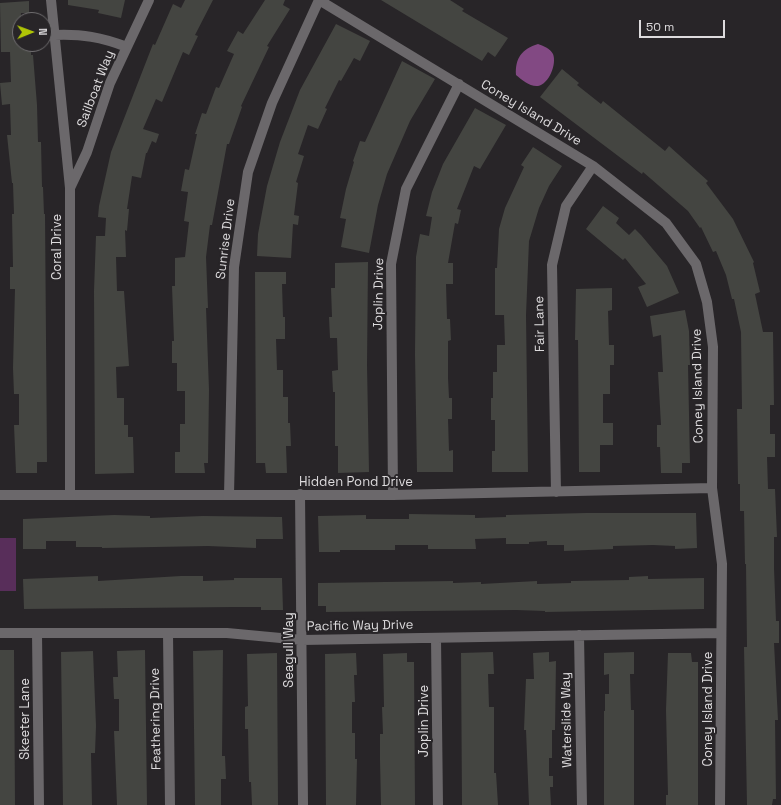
<!DOCTYPE html>
<style>
body{margin:0}
#map{position:relative;width:781px;height:805px;overflow:hidden;background:#282528;font-family:"Space Grotesk",sans-serif}
canvas{display:block}
.north{position:absolute;left:12px;top:12px;width:40px;height:40px;box-sizing:border-box;background:#282528;border:1px solid #706e70;border-radius:50%;rotate:89deg;font-size:11px;font-weight:700;line-height:16px;text-align:center;color:#dddbdd}
.north::after{content:'';display:block;margin:auto;width:14px;height:18px;background:#afc506;clip-path:polygon(50% 0,100% 100%,50% 72%,0 100%)}
.scale{position:absolute;left:639px;top:20px;width:86px;height:18px;box-sizing:border-box;border:2px solid #dddbdd;border-top:0;padding-left:5px;font-size:12px;line-height:14px;white-space:nowrap;color:#dddbdd;-webkit-text-stroke:3px #282528;paint-order:stroke}
</style>
<div id="map">
<canvas width="781" height="805"></canvas>
<div class="north">N</div>
<div class="scale">50 m</div>
</div>
<script>
const ctx = document.querySelector('canvas').getContext('2d');
ctx.lineJoin = 'round';
function fill(path, color) { ctx.fillStyle = color; ctx.fill(path, 'evenodd'); }
function stroke(path, color, width, dash) { ctx.strokeStyle = color; ctx.lineWidth = width; ctx.lineCap = dash ? 'butt' : 'round'; ctx.setLineDash(dash || []); ctx.stroke(path); }
function label(font, color, halo, rows, align = 'center') {
  ctx.font = font + ' "Space Grotesk",sans-serif'; ctx.lineWidth = 4; ctx.setLineDash([]); ctx.textBaseline = 'middle'; ctx.strokeStyle = halo; ctx.fillStyle = color; for (const [text, x, y, turn = 0] of rows) {
    ctx.save(); ctx.translate(x, y); ctx.rotate((+turn || 0) * Math.PI / 180); ctx.textAlign = isNaN(turn) ? turn : align; if (halo) ctx.strokeText(text, 0, 0); ctx.fillText(text, 0, 0); ctx.restore();
  }
}
fill(new Path2D(`
 M 0,538 L 16,538 L 16,591 L 0,591 Z`), '#582e5a');
fill(new Path2D(`
 M 538,44 C 543,46 550,48 553,54 C 557,64 549,84 538,86 C 530,87 522,80 516,75 C 515,58 522,49 538,44 Z`), '#824983');
fill(new Path2D(`
 M 68,0 L 125,0 L 121,18 L 98,13 L 99,10 L 68,5 Z
 M 185,0 L 213,0 L 195,35 L 198,36 L 189,55 L 183,52 L 162,102 L 156,99 L 143,129 L 159,134 L 156,143 L 152,141 L 147,153 L 146,153 L 141,178 L 132,176 L 127,209 L 129,209 L 127,231 L 125,230 L 126,257 L 116,257 L 117,291 L 124,291 L 129,366 L 116,367 L 117,398 L 124,398 L 124,425 L 128,425 L 128,437 L 133,437 L 134,473 L 95,474 L 94,291 L 96,236 L 105,236 L 106,218 L 98,217 L 99,206 L 111,152 L 153,44 L 155,45 L 173,4 L 181,8 Z
 M 265,0 L 285,0 L 283,5 L 290,9 L 267,46 L 269,47 L 241,106 L 242,107 L 229,144 L 227,144 L 212,225 L 210,225 L 206,257 L 208,308 L 206,308 L 209,390 L 208,463 L 204,463 L 205,473 L 175,473 L 175,452 L 180,452 L 180,424 L 185,424 L 185,391 L 177,391 L 177,363 L 172,363 L 172,341 L 174,341 L 172,286 L 175,286 L 175,258 L 185,257 L 189,222 L 184,221 L 188,192 L 181,191 L 185,169 L 189,170 L 197,134 L 195,134 L 202,113 L 206,114 L 216,87 L 219,88 L 234,54 L 227,51 L 238,31 L 243,34 Z
 M 381,0 L 450,0 L 464,9 L 462,11 L 508,38 L 495,57 L 488,52 L 482,61 Z
 M 29,1 L 29,13 L 21,13 L 20,44 L 31,44 L 31,55 L 33,55 L 37,105 L 38,142 L 41,142 L 42,187 L 43,187 L 44,214 L 45,214 L 47,462 L 37,462 L 37,473 L 16,473 L 14,425 L 19,425 L 19,394 L 14,394 L 13,368 L 15,289 L 10,289 L 10,267 L 13,267 L 12,214 L 14,214 L 13,183 L 12,183 L 7,135 L 11,135 L 10,104 L 2,105 L 0,83 L 11,82 L 10,52 L 1,52 L 0,3 Z
 M 336,24 L 370,41 L 360,61 L 354,58 L 341,81 L 339,80 L 325,108 L 327,109 L 318,129 L 308,125 L 298,154 L 304,156 L 296,182 L 298,183 L 294,215 L 299,216 L 298,225 L 293,224 L 291,258 L 257,256 L 258,234 L 267,186 L 280,142 L 300,90 Z
 M 402,61 L 435,79 L 410,121 L 387,174 L 378,205 L 369,253 L 341,247 L 346,219 L 340,218 L 346,189 L 354,162 L 353,161 L 360,141 L 365,142 Z
 M 562,69 L 579,83 L 577,85 L 601,104 L 603,101 L 665,151 L 669,146 L 708,181 L 706,183 L 733,219 L 754,262 L 753,263 L 760,292 L 755,294 L 763,332 L 773,332 L 774,405 L 770,405 L 770,434 L 775,434 L 775,457 L 767,457 L 768,489 L 775,489 L 777,537 L 774,537 L 774,568 L 776,621 L 779,621 L 779,643 L 774,643 L 778,720 L 775,720 L 776,799 L 773,799 L 772,805 L 747,805 L 744,647 L 747,647 L 746,564 L 745,564 L 744,511 L 740,511 L 740,484 L 738,484 L 737,409 L 742,409 L 741,332 L 734,299 L 732,299 L 726,275 L 716,251 L 713,252 L 701,227 L 700,228 L 688,211 L 643,172 L 642,174 L 540,97 Z
 M 475,108 L 506,125 L 480,169 L 474,166 L 457,209 L 461,210 L 458,224 L 455,223 L 448,263 L 453,263 L 453,284 L 446,284 L 447,319 L 450,319 L 451,340 L 448,341 L 448,378 L 449,398 L 452,398 L 452,419 L 448,419 L 449,451 L 453,450 L 453,472 L 417,472 L 415,354 L 416,257 L 420,234 L 429,236 L 432,217 L 426,216 L 432,192 L 443,164 Z
 M 533,147 L 562,166 L 549,186 L 539,208 L 529,241 L 526,315 L 528,472 L 492,472 L 492,451 L 495,451 L 495,420 L 491,420 L 491,398 L 493,398 L 493,372 L 497,372 L 497,345 L 505,345 L 504,315 L 495,315 L 495,268 L 497,268 L 499,229 L 505,208 L 524,167 L 521,165 Z
 M 603,206 L 619,218 L 616,223 L 629,235 L 635,229 L 641,235 L 667,266 L 679,293 L 647,307 L 638,287 L 646,284 L 625,258 L 623,260 L 586,229 Z
 M 368,262 L 367,365 L 369,472 L 338,473 L 338,446 L 335,446 L 335,392 L 333,392 L 332,371 L 338,370 L 337,338 L 330,338 L 329,317 L 332,317 L 331,288 L 335,288 L 335,263 Z
 M 255,272 L 286,272 L 286,284 L 282,284 L 283,317 L 285,317 L 285,339 L 276,339 L 277,370 L 283,370 L 283,397 L 288,397 L 288,423 L 290,423 L 291,446 L 286,446 L 287,473 L 266,473 L 265,463 L 256,463 Z
 M 612,288 L 612,310 L 608,311 L 609,345 L 614,345 L 614,365 L 610,365 L 610,394 L 603,394 L 603,423 L 613,423 L 613,445 L 600,445 L 600,472 L 579,472 L 578,340 L 575,340 L 576,289 Z
 M 685,310 L 689,331 L 690,365 L 688,365 L 690,463 L 682,463 L 682,473 L 661,473 L 660,447 L 657,447 L 657,425 L 661,425 L 658,372 L 663,372 L 661,335 L 653,337 L 650,316 Z
 M 586,513 L 696,513 L 697,548 L 675,549 L 675,546 L 653,545 L 613,546 L 613,549 L 564,551 L 564,545 L 547,545 L 547,541 L 529,542 L 529,544 L 506,544 L 506,538 L 475,539 L 476,549 L 428,549 L 428,545 L 395,545 L 395,550 L 340,550 L 340,552 L 319,552 L 318,516 L 366,515 L 366,519 L 409,519 L 409,514 L 475,515 L 475,518 L 506,517 L 506,515 Z
 M 114,515 L 150,516 L 150,518 L 203,516 L 282,517 L 283,539 L 256,539 L 256,548 L 208,546 L 102,548 L 102,547 L 76,547 L 76,541 L 46,541 L 46,549 L 23,549 L 23,519 Z
 M 98,576 L 98,581 L 181,576 L 203,576 L 203,581 L 234,580 L 234,578 L 282,578 L 283,610 L 261,610 L 261,607 L 235,607 L 24,609 L 23,579 Z
 M 648,576 L 648,579 L 704,578 L 704,609 L 545,612 L 545,611 L 516,610 L 326,612 L 326,606 L 318,606 L 318,583 L 453,581 L 453,583 L 481,582 L 481,584 L 537,581 L 537,584 L 571,583 L 571,581 L 629,580 L 629,577 Z
 M 0,650 L 14,650 L 15,805 L 0,805 Z
 M 145,650 L 147,805 L 117,805 L 114,731 L 119,731 L 119,699 L 114,699 L 113,677 L 118,677 L 117,651 Z
 M 223,650 L 222,756 L 225,756 L 226,779 L 221,779 L 221,805 L 195,805 L 193,651 Z
 M 93,651 L 96,726 L 95,753 L 91,753 L 92,805 L 63,805 L 61,652 Z
 M 493,652 L 494,674 L 488,674 L 489,707 L 494,707 L 494,773 L 496,773 L 498,805 L 462,805 L 461,653 Z
 M 549,652 L 549,662 L 556,661 L 555,730 L 552,730 L 552,758 L 549,758 L 549,776 L 553,776 L 553,787 L 550,787 L 551,805 L 529,805 L 526,730 L 524,730 L 526,679 L 534,679 L 533,653 Z
 M 634,652 L 634,674 L 630,674 L 631,710 L 634,710 L 634,805 L 604,805 L 604,711 L 605,711 L 605,694 L 609,694 L 609,674 L 604,675 L 604,653 Z
 M 277,653 L 278,805 L 252,805 L 251,782 L 249,782 L 248,729 L 245,729 L 245,707 L 248,706 L 247,654 Z
 M 356,653 L 357,675 L 354,675 L 355,702 L 352,702 L 352,733 L 355,733 L 355,759 L 357,759 L 356,805 L 326,805 L 325,654 Z
 M 407,653 L 407,662 L 414,662 L 415,805 L 381,805 L 380,760 L 380,734 L 383,734 L 382,707 L 384,707 L 383,654 Z
 M 668,653 L 691,653 L 692,662 L 698,662 L 698,805 L 666,805 L 666,795 L 668,795 L 666,710 Z`), '#444541');
stroke(new Path2D(`
 M 51,0 L 70,188 L 70,495
 M 319,0 L 593,166 L 666,223 L 696,264 L 707,302 L 713,347 L 712,488 L 722,564 L 720,805
 M 55,35 C 82,34 101,37 127,47
 M 70,188 L 87,152 L 110,83 L 149,0
 M 556,492 L 552,265 L 566,206 L 593,166
 M 300,494 L 303,805
 M 0,495 L 393,495 L 712,488
 M 229,495 L 234,267 L 248,172 L 272,103 L 319,0
 M 393,495 L 391,264 L 406,189 L 459,84
 M 0,633 L 227,633 L 302,640 L 721,633
 M 37,633 L 39,805
 M 168,633 L 170,805
 M 579,635 L 582,805
 M 436,638 L 438,805`), '#6b686b', 10);
label('13px', '#dddbdd', '#282528', [
 ["Sailboat Way",96,89,-69],
 ["Coney Island Drive",531,113,31],
 ["Sunrise Drive",226,239,-83],
 ["Coral Drive",57,247,-90],
 ["Joplin Drive",379,294,-89],
 ["Fair Lane",540,324,-91],
 ["Coney Island Drive",698,386,-91],
 ["Hidden Pond Drive",356,482],
 ["Pacific Way Drive",360,626,-1],
 ["Seagull Way",289,650,-90],
 ["Coney Island Drive",708,709,-90],
 ["Skeeter Lane",25,719,-90],
 ["Feathering Drive",156,719,-91],
 ["Waterslide Way",567,720,-91],
 ["Joplin Drive",424,721,-90]
]);
</script>
